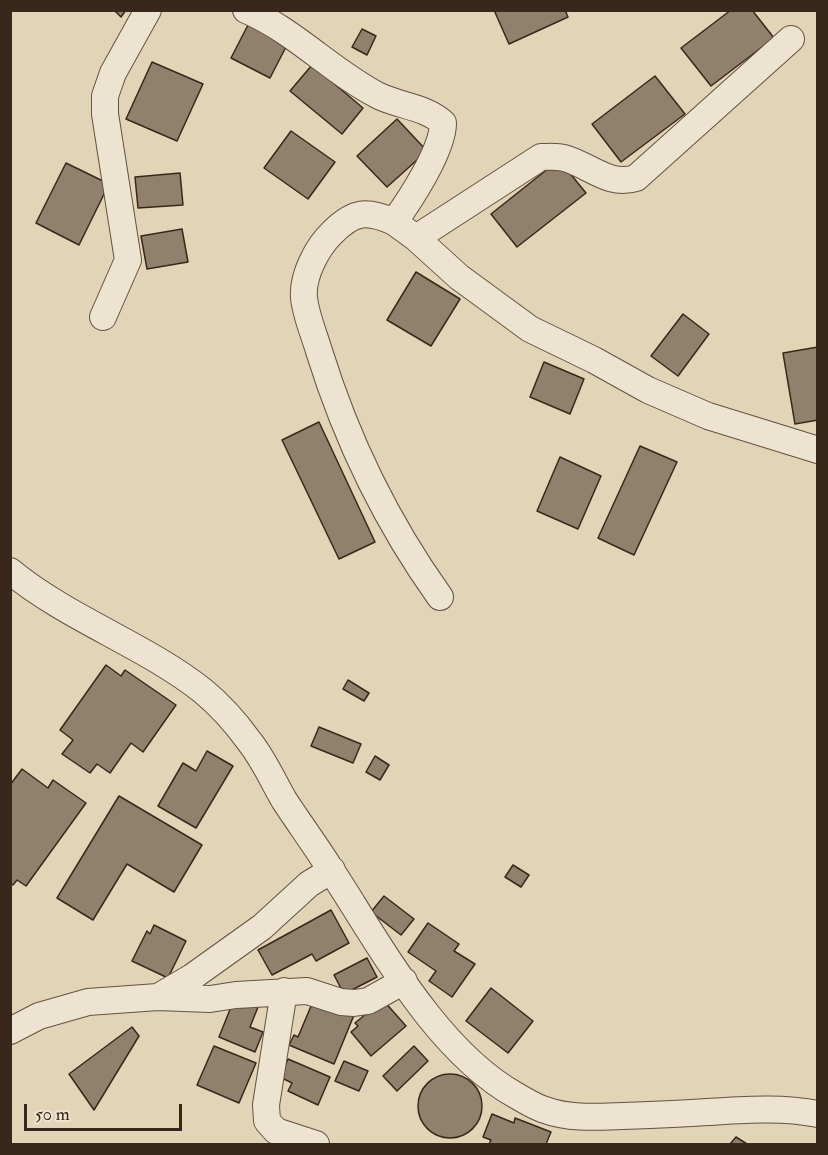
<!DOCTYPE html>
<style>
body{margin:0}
#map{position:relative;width:828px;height:1155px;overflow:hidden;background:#e2d4b6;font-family:"IM FELL Double Pica",serif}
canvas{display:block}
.frame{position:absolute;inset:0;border:12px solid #3a271b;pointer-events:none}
.scale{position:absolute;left:24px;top:1104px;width:158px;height:27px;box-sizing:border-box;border:3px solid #3a271b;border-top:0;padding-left:8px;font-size:18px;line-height:21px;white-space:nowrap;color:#3a271b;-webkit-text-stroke:4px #ece3d0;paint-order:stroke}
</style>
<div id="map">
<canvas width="828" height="1155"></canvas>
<div class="frame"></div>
<div class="scale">50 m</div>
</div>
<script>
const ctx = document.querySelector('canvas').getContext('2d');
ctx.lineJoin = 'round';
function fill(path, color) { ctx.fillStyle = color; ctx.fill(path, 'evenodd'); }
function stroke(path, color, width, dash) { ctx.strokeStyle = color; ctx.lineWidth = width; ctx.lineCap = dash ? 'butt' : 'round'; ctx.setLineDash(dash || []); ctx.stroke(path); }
const building = new Path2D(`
 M 114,10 L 126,10 L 121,17 Z
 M 494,10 L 565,10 L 568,17 L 509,44 Z
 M 731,10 L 752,10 L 774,38 L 711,86 L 681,48 Z
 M 249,23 L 288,43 L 270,78 L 231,58 Z
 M 362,29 L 376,36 L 367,55 L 352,47 Z
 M 152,62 L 203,84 L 177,141 L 126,119 Z
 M 312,65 L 363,108 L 342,134 L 290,91 Z
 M 655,76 L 685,114 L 621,162 L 592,124 Z
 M 397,119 L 427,151 L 387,187 L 357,156 Z
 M 291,131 L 335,162 L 308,199 L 264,168 Z
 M 559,160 L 586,193 L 517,247 L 491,214 Z
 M 66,163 L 109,184 L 79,245 L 36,223 Z
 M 180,173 L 183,205 L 138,208 L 135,177 Z
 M 182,229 L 188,262 L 147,269 L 141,236 Z
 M 416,272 L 460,299 L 431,346 L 387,320 Z
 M 683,314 L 709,334 L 678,376 L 651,356 Z
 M 818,347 L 818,420 L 795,424 L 783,353 Z
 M 544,362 L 584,379 L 570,414 L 530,397 Z
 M 319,422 L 375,542 L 339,559 L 282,440 Z
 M 640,446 L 677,462 L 634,555 L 598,538 Z
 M 560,457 L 601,476 L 578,529 L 537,511 Z
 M 106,665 L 121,676 L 125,670 L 176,705 L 143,752 L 131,743 L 110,773 L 97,764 L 90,773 L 62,754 L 73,740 L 60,730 Z
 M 348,680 L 369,693 L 364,701 L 343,689 Z
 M 319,727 L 361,744 L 353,763 L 311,746 Z
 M 207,751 L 233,766 L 196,828 L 158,806 L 183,763 L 196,771 Z
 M 375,756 L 389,765 L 380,780 L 366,772 Z
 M 22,769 L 48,788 L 53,780 L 86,803 L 26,886 L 17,880 L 13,885 L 10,883 L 10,785 Z
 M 119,796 L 202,845 L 174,892 L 127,864 L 93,920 L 57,898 Z
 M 513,865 L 529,875 L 521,887 L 505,877 Z
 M 384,896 L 414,919 L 401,935 L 371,912 Z
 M 331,910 L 349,943 L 316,961 L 312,954 L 272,975 L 258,950 Z
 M 428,923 L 459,944 L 454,951 L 475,964 L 452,997 L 429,981 L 436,971 L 408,952 Z
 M 154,925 L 186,941 L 168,978 L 132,961 L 147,931 L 150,934 Z
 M 367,958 L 377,977 L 344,994 L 334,975 Z
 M 491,988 L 533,1021 L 508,1053 L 466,1021 Z
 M 235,997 L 258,1007 L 250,1027 L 263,1032 L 255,1052 L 219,1037 Z
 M 314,999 L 354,1015 L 334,1064 L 289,1045 L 294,1035 L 298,1037 Z
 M 383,1000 L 406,1026 L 371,1056 L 351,1032 L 358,1026 L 355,1023 Z
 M 132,1027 L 139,1036 L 94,1110 L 69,1074 Z
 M 214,1046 L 256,1063 L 239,1103 L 197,1085 Z
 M 414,1046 L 428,1061 L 397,1091 L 383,1076 Z
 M 288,1059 L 330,1077 L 318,1105 L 288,1091 L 292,1083 L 280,1077 Z
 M 344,1061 L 368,1071 L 359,1091 L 335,1081 Z
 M418 1106a32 32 0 1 1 64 0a32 32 0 1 1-64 0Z
 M 492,1114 L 514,1123 L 515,1118 L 551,1132 L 546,1144 L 489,1144 L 491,1140 L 483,1137 Z
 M 736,1137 L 747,1144 L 730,1144 Z`);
fill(building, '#91816c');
stroke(building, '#3a271b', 1.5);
const minor = new Path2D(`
 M 246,10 C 295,31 332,72 379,96 C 400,106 426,107 443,123 C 443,150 410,200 394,222
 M 416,238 L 541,157 C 549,157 556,156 564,158 C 590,165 609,187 636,178 L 791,39
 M 103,317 L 128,260 L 105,114 L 105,96 L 113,73 L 148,10
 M 10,571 C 68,619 145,645 203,691 C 220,705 236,723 249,741 C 263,758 273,781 284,800 C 299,823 316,846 331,870 C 380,945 436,1051 517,1096 C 526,1101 535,1107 545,1110 C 570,1119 596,1117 623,1116 C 651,1115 679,1114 707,1112 C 744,1110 781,1107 818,1114
 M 440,597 C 387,523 346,438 319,351 C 314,334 306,316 304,298 C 302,276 317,247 333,232 C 354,211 367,210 394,222 L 416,238 L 459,277 L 530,329 L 594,360 L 648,390 L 708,416 L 818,450
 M 284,991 L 266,1105 L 267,1121 L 276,1131 L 316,1144
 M 158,997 L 210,999 L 236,995 L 307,991 L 341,1002 L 354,1003 L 368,1001 L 404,981
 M 10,1031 L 39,1016 L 88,1002 L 158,997 L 192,977 L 262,927 L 309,884 L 332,870`);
stroke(minor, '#645242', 28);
stroke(minor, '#ece3d0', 26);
</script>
